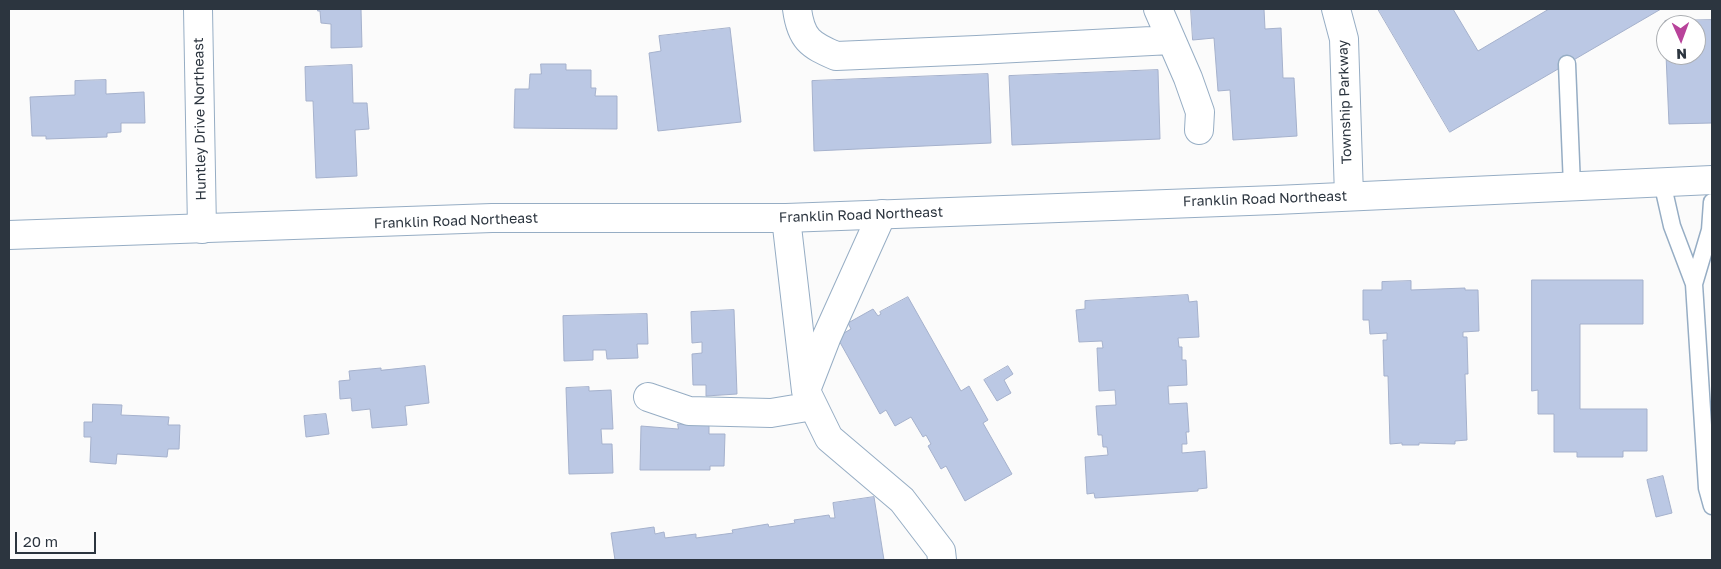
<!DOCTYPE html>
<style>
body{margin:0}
#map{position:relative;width:1721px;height:569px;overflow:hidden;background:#fbfbfb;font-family:"Golos Text",sans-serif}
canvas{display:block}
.frame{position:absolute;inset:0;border:10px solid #2c353f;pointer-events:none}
.north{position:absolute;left:1656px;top:15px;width:50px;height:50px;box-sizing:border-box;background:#fff;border:1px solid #abaeb2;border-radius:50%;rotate:178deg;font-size:14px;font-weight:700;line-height:20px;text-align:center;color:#2c353f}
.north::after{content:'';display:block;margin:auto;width:18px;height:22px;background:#b8439a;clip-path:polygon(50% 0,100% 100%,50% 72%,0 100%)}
.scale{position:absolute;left:15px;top:532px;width:81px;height:22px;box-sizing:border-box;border:2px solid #2c353f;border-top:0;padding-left:6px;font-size:15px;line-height:18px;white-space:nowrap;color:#2c353f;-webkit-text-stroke:4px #fff;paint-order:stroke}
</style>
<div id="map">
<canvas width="1721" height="569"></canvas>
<div class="frame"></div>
<div class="north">N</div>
<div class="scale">20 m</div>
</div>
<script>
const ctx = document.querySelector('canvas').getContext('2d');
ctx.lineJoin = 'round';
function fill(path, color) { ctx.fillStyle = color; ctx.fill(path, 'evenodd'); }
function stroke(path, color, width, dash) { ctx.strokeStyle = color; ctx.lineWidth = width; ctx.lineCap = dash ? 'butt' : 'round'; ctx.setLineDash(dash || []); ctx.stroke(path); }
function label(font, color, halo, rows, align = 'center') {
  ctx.font = font + ' "Golos Text",sans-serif'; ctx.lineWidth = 4; ctx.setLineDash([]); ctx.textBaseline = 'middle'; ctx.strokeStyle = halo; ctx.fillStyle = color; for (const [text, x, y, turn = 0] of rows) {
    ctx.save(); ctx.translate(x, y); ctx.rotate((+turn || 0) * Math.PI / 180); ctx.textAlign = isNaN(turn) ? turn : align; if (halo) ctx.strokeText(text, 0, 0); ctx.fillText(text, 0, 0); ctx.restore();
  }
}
const building = new Path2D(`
 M 318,9 L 375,9 L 361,9 L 362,47 L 331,48 L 331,24 L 321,23 L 320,11 L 318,11 Z
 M 1191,9 L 1264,9 L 1265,29 L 1281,28 L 1283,78 L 1294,78 L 1297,136 L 1233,140 L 1230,90 L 1218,91 L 1214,38 L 1193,40 Z
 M 1378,9 L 1453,9 L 1478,51 L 1549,9 L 1661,9 L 1450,132 Z
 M 1712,20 L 1712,123 L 1669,124 L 1666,55 L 1696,55 L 1696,25 L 1666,25 L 1666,45 L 1665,21 Z
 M 730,28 L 741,122 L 658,131 L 649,53 L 661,51 L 659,36 Z
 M 541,64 L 566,64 L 566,70 L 591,70 L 591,88 L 596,88 L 595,96 L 617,96 L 617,129 L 514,128 L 515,89 L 529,89 L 530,74 L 541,74 Z
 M 352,65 L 353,103 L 367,103 L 369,129 L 355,130 L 357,176 L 316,178 L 313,101 L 306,101 L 305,67 Z
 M 1158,70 L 1160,139 L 1012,145 L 1009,76 Z
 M 988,74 L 991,143 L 814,151 L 812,81 Z
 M 106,80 L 106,94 L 144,92 L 145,123 L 121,123 L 121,132 L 107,133 L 107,137 L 46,139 L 46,136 L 32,136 L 30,97 L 75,95 L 75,81 Z
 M 1532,280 L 1643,280 L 1643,324 L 1580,324 L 1580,409 L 1647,409 L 1647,451 L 1623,451 L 1623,457 L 1577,457 L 1577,452 L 1554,452 L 1554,414 L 1538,414 L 1538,390 L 1532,391 Z
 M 1411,281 L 1411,290 L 1465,288 L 1465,290 L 1478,290 L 1479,331 L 1463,332 L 1463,337 L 1467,337 L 1468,374 L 1465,374 L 1467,440 L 1455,441 L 1455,444 L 1419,443 L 1419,445 L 1402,445 L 1402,443 L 1390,444 L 1388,376 L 1384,376 L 1383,340 L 1387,340 L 1387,333 L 1370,334 L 1369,320 L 1363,320 L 1363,290 L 1382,290 L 1382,282 Z
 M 1188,295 L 1189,302 L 1197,301 L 1199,337 L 1178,338 L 1179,347 L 1182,347 L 1182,360 L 1186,360 L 1187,385 L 1168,386 L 1169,404 L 1187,403 L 1189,432 L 1186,432 L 1187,444 L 1182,444 L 1182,453 L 1205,451 L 1207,488 L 1198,489 L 1198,491 L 1095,498 L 1094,493 L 1087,494 L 1085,457 L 1108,455 L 1107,447 L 1103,447 L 1102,435 L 1098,435 L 1096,406 L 1116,405 L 1115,390 L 1099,391 L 1097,348 L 1103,348 L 1102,341 L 1079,342 L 1076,310 L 1085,309 L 1085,301 Z
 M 908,297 L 961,391 L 969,386 L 988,420 L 983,423 L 1012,474 L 965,501 L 946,466 L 941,469 L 928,446 L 931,444 L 926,435 L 923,437 L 911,417 L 895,426 L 886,410 L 880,414 L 837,337 L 851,329 L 848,323 L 873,309 L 878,316 L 881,314 L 880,312 Z
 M 734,310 L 737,394 L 706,396 L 706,385 L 693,385 L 692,354 L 702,353 L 702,342 L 692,343 L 691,312 Z
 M 647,314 L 648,344 L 637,344 L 638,358 L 607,359 L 606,350 L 593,350 L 593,360 L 564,361 L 563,316 Z
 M 425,366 L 429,403 L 405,406 L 407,425 L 372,428 L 370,409 L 352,411 L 351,398 L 340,399 L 339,381 L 350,380 L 349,371 L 381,368 L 381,370 Z
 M 1008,366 L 1013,374 L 1004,380 L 1011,393 L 997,401 L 984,380 Z
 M 589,387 L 589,391 L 611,390 L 613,429 L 601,429 L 602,444 L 612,444 L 613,473 L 569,474 L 566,388 Z
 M 93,404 L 122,405 L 121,415 L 169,417 L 168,425 L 180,425 L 179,449 L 168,449 L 167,457 L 117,454 L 116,464 L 90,462 L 91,437 L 84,437 L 84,422 L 92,422 Z
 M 326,414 L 329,434 L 306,437 L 304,416 Z
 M 678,424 L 709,425 L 709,434 L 725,434 L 724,466 L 710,466 L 710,470 L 640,470 L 641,426 L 678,429 Z
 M 1663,476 L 1672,513 L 1656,517 L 1647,480 Z
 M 874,497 L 884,560 L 615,560 L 611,533 L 654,527 L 655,534 L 664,532 L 665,538 L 696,534 L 696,538 L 733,533 L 732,530 L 768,524 L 769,527 L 795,523 L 794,520 L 829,515 L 830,518 L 835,518 L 833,503 Z`);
fill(building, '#bbc8e4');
stroke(building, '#a5b1cc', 1);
const lane = new Path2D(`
 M 1567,64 L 1572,186
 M 1662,182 L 1672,226 L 1694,284 L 1707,488 L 1712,506
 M 1694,284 L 1710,230 L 1712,202`);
const street = new Path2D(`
 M 198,9 L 202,229
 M 797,9 C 801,39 810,45 836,56 L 977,50 L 1171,40
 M 1158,9 L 1188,78 L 1200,112 L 1199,130
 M 1336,9 L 1344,39 L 1349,196
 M 786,218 L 806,391 L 829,438 L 902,500 L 941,551 L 942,560
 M 808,385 L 827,336 L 882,214
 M 648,397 L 689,411 L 771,413 L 813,406`);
const secondary = new Path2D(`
 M 9,235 L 492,218 L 786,218 L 1276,200 L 1712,180`);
stroke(lane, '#96adc4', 19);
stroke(street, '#96adc4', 30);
stroke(secondary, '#96adc4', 30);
stroke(lane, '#fff', 16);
stroke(street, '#fff', 28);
stroke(secondary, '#fff', 28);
label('14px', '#2c353f', '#fff', [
 ["Township Parkway",1345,102,-92],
 ["Huntley Drive Northeast",200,119,-91],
 ["Franklin Road Northeast",1265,199,-2],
 ["Franklin Road Northeast",861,215,-2],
 ["Franklin Road Northeast",456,221,-2]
]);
</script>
